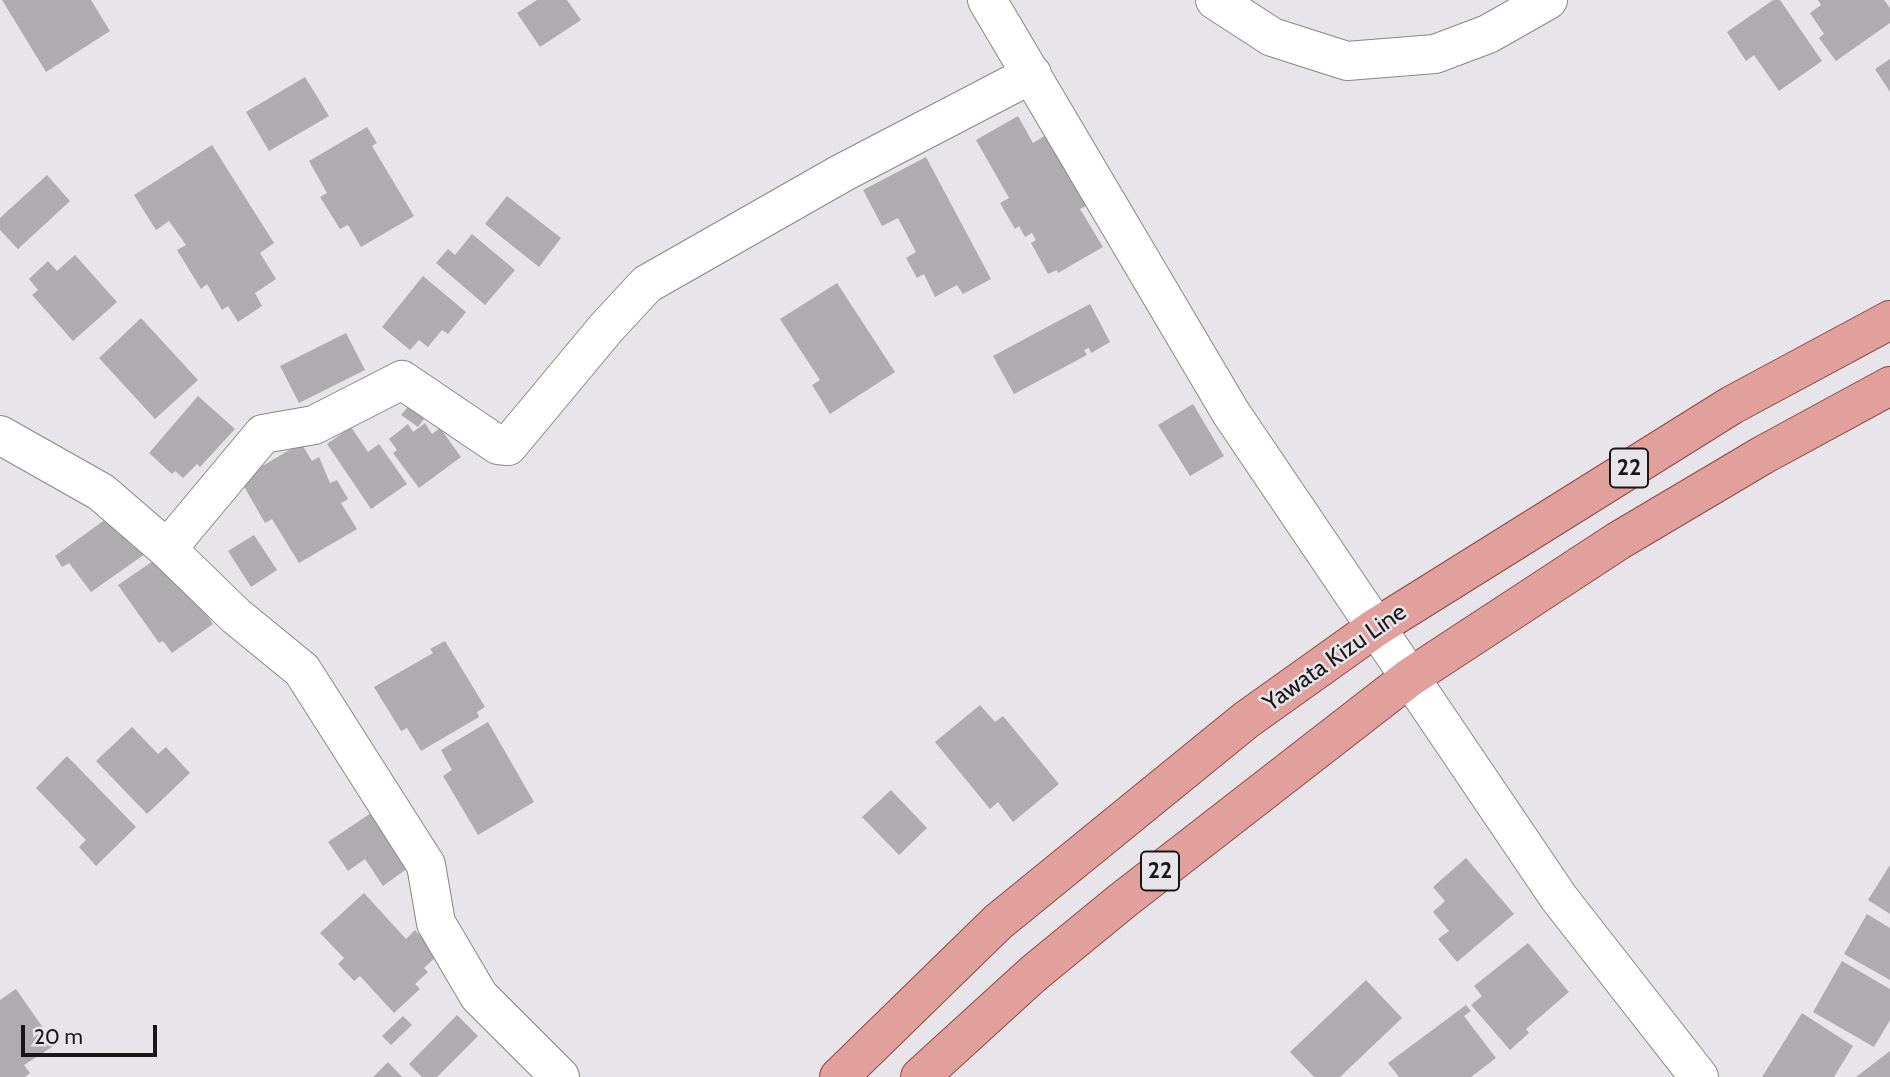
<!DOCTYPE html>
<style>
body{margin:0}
#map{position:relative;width:1890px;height:1077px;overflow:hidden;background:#e7e5e9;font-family:Cabin,sans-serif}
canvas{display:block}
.scale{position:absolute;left:21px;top:1025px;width:136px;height:32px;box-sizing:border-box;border:4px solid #181718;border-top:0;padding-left:9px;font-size:21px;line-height:24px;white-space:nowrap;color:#181718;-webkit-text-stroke:5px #e7e5e9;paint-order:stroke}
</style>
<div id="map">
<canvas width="1890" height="1077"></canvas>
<div class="scale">20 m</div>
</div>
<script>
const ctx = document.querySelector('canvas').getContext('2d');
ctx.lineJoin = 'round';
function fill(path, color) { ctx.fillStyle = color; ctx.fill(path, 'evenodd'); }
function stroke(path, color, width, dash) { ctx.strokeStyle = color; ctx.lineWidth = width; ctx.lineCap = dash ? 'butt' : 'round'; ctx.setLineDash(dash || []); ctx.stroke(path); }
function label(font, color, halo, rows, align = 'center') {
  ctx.font = font + ' Cabin,sans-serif'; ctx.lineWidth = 5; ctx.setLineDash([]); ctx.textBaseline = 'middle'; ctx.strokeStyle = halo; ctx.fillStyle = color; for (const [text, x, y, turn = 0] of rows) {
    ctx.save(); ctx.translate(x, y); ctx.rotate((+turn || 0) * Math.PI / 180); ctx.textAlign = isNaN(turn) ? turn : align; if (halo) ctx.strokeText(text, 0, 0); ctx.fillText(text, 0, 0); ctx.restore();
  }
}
fill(new Path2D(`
 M 2,0 L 91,0 L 110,31 L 46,72 Z
 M 537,0 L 567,0 L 581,20 L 540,47 L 517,13 Z
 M 1773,0 L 1780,0 L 1822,61 L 1779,91 L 1754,55 L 1746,61 L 1727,32 Z
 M 1818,0 L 1884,0 L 1890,8 L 1890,23 L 1836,61 L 1819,38 L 1824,34 L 1810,13 L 1821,5 Z
 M 1890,59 L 1890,92 L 1875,69 Z
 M 305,77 L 329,116 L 269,151 L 246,112 Z
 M 1018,116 L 1033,143 L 1046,135 L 1086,206 L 1080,209 L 1103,247 L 1058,273 L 1057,270 L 1048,274 L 1031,243 L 1036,240 L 1032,233 L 1025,237 L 1019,226 L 1015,229 L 1000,203 L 1009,198 L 976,140 Z
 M 367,127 L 377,143 L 372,146 L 414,216 L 361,247 L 348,225 L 340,229 L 320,197 L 327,193 L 309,161 Z
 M 212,145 L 274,243 L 260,253 L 276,279 L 255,293 L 262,306 L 238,322 L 228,306 L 222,310 L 207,284 L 201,289 L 177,250 L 186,245 L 169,221 L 156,230 L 134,195 Z
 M 926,157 L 991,279 L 963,294 L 957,285 L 935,297 L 924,274 L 917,278 L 906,258 L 916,252 L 898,218 L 882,226 L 863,190 Z
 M 47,175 L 70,201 L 18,249 L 0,230 L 0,218 Z
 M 507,196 L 561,238 L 539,267 L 485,224 Z
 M 472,234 L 515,270 L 485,305 L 436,263 L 448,249 L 455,255 Z
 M 75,255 L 117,302 L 73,341 L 32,295 L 38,290 L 29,279 L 48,261 L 57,271 Z
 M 423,276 L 466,312 L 448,334 L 442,330 L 428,347 L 419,340 L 410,350 L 382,327 Z
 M 837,283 L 895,372 L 830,414 L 812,385 L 820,380 L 780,319 Z
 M 1090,304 L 1110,342 L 1091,353 L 1089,348 L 1084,350 L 1087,355 L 1014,394 L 993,356 Z
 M 141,318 L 198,380 L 155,419 L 99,358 Z
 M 346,333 L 365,370 L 299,403 L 280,366 Z
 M 198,396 L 235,429 L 200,467 L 197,464 L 183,478 L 175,471 L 172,474 L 149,453 Z
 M 411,403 L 426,416 L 418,427 L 401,415 Z
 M 1193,404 L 1224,456 L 1190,476 L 1158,425 Z
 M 425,423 L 432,434 L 440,428 L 461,457 L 419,488 L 393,453 L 397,450 L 389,439 L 408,424 L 413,432 Z
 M 351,427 L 368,452 L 379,444 L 407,484 L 371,509 L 327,444 Z
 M 301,443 L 312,461 L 319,457 L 330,483 L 337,480 L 348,499 L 341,503 L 357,529 L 299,563 L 272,519 L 265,523 L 242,483 L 244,477 Z
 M 110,516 L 133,547 L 138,544 L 145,554 L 91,592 L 69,563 L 62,567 L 55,556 Z
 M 254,535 L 277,570 L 251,587 L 228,551 Z
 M 159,557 L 181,578 L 213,624 L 172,653 L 163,641 L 159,643 L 118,585 Z
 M 445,641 L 485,707 L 477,712 L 479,717 L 421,751 L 407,728 L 401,731 L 374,687 L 433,653 L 430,649 Z
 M 980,705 L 995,722 L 1003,716 L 1059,784 L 1013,822 L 998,802 L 990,809 L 935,742 Z
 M 488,722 L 534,802 L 478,835 L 443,776 L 452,770 L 441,750 Z
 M 132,727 L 158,754 L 166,747 L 190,773 L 147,814 L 96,761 Z
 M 67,756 L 136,827 L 96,866 L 79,847 L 86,840 L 36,788 Z
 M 891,790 L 927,828 L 899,855 L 862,817 Z
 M 371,813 L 408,868 L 383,886 L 365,859 L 348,871 L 328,842 Z
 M 1466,858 L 1514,914 L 1457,962 L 1438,939 L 1449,931 L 1433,912 L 1445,901 L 1433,887 Z
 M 1890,865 L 1890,914 L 1868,900 Z
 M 364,893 L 406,939 L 415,930 L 438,955 L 424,968 L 428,972 L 415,984 L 420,989 L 394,1013 L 360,976 L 354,981 L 338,964 L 344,958 L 320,933 Z
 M 1867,914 L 1890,928 L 1890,980 L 1844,954 Z
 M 1528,943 L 1569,992 L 1526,1029 L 1529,1033 L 1510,1050 L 1471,1005 L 1482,996 L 1474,986 Z
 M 1842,961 L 1890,989 L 1890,1020 L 1874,1047 L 1813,1012 Z
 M 1366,980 L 1402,1018 L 1340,1077 L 1314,1077 L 1290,1052 Z
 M 16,989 L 55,1045 L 24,1065 L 30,1073 L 25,1077 L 0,1077 L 0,1000 Z
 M 1466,1005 L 1471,1011 L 1464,1016 L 1496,1058 L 1471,1077 L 1399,1077 L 1388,1063 Z
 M 1802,1013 L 1853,1046 L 1834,1077 L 1762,1077 Z
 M 457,1015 L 478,1036 L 437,1077 L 422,1077 L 409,1064 Z
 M 403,1016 L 412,1025 L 391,1045 L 382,1036 Z
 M 1890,1051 L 1890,1077 L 1856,1077 Z
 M 388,1062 L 402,1077 L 373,1077 Z`), '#aeacaf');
const minor = new Path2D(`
 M 987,0 L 1231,413 L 1559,898 L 1699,1077
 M 1215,0 L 1272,37 L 1347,61 L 1435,54 L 1488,34 L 1548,0
 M 0,435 L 101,492 L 167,549 L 236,616 L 302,670 L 426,865 L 436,923 L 479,996 L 560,1077
 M 167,549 L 263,434 L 314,425 L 402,380 L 498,445 L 508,446 L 607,327 L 647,284 L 842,173 L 1032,74`);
const major = new Path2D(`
 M 839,1077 L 998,922 L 1246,720 L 1375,628 L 1732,405 L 1890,320
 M 920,1077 L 1033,974 L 1122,901 L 1409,678 L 1618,541 L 1763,455 L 1890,386`);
stroke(minor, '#888689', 40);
stroke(major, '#8f4744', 40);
stroke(minor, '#fff', 38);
stroke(major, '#e2a09d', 38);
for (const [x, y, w] of [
 [1629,468,38],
 [1160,871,38]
]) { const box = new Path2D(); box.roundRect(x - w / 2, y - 19.5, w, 39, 5); ctx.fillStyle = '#e7e5e9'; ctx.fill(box); stroke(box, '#181718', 2); }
label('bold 23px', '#181718', null, [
 ["22",1629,468],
 ["22",1160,871]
]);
label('24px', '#181718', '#e7e5e9', [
 ["Yawata Kizu Line",1335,658,-35]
]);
</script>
